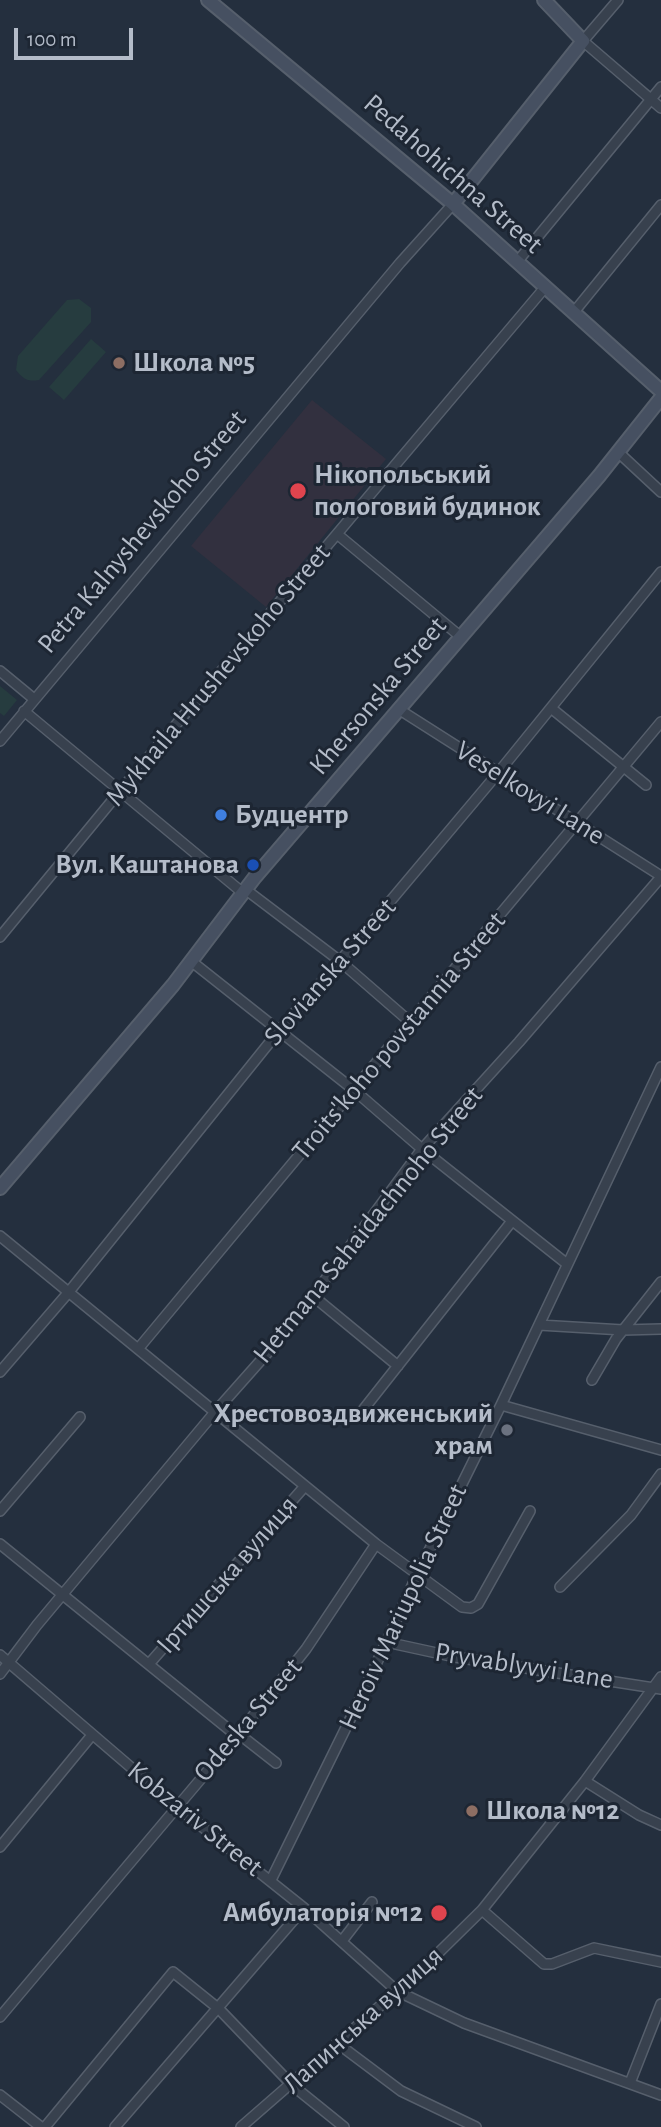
<!DOCTYPE html>
<meta charset="utf-8">
<style>
body{margin:0}
#map{position:relative;width:661px;height:2127px;overflow:hidden;background:#242f3e;font-family:"Alegreya Sans",sans-serif}
canvas{display:block}
.scale{position:absolute;left:14px;top:28px;width:119px;height:32px;box-sizing:border-box;border:4px solid #b4bcc9;border-top:0;padding-left:9px;font-size:21px;line-height:24px;white-space:nowrap;color:#b4bcc9;-webkit-text-stroke:5px #1d2633;paint-order:stroke}
</style>
<div id="map">
<canvas width="661" height="2127"></canvas>
<div class="scale">100 m</div>
</div>
<script>
const ctx = document.querySelector('canvas').getContext('2d');
ctx.lineJoin = 'round';
function fill(path, color) { ctx.fillStyle = color; ctx.fill(path, 'evenodd'); }
function stroke(path, color, width, dash) { ctx.strokeStyle = color; ctx.lineWidth = width; ctx.lineCap = dash ? 'butt' : 'round'; ctx.setLineDash(dash || []); ctx.stroke(path); }
function label(font, color, halo, rows, align = 'center') {
  ctx.font = font + ' "Alegreya Sans",sans-serif'; ctx.lineWidth = 6; ctx.setLineDash([]); ctx.textBaseline = 'middle'; ctx.strokeStyle = halo; ctx.fillStyle = color; for (const [text, x, y, turn = 0] of rows) {
    ctx.save(); ctx.translate(x, y); ctx.rotate((+turn || 0) * Math.PI / 180); ctx.textAlign = isNaN(turn) ? turn : align; if (halo) ctx.strokeText(text, 0, 0); ctx.fillText(text, 0, 0); ctx.restore();
  }
}
fill(new Path2D(`
 M 312,400 L 386,459 L 266,607 L 191,546 Z`), '#32303f');
fill(new Path2D(`
 M 79,299 L 91,308 L 91,322 L 39,380 C 28,382 23,379 16,370 L 18,356 L 67,300 Z
 M 91,339 L 106,352 L 64,400 L 49,387 Z
 M 0,686 L 17,700 L 4,716 L 0,713 Z`), '#263c3f');
const street = new Path2D(`
 M 618,0 L 583,41 L 661,108
 M 517,262 L 661,87
 M 574,312 L 661,205
 M 618,452 L 661,492
 M 337,534 L 461,637
 M 0,671 L 34,699
 M 551,708 L 646,785
 M 400,710 L 661,876
 M 24,711 L 243,893
 M 0,741 L 400,263 L 453,204
 M 245,889 L 340,961 L 409,1021
 M 0,937 L 120,791 L 542,291 L 548,289
 M 191,961 L 354,1090 L 422,1149 L 567,1264
 M 0,1236 L 376,1544 L 462,1607 L 471,1608 L 478,1604 L 530,1511
 M 313,1296 L 398,1366
 M 539,1325 L 623,1330 L 661,1329
 M 138,1349 C 312,1140 486,930 661,722
 M 0,1372 L 68,1293 L 278,1032 L 340,961 L 498,773 L 661,572
 M 592,1380 L 616,1339 L 661,1282
 M 501,1405 L 661,1450
 M 359,1415 L 512,1221
 M 0,1511 L 80,1417
 M 0,1544 L 237,1736
 M 560,1587 L 631,1515 L 661,1474
 M 386,1642 L 455,1657 L 661,1689
 M 0,1655 L 176,1806 L 304,1908 L 397,1991 L 464,2023 L 661,2095
 M 149,1664 L 305,1486
 M 0,1674 L 37,1625 L 215,1412 L 270,1350 L 313,1296 L 422,1149 L 519,1042 L 661,877
 M 239,1734 L 276,1763
 M 585,1781 L 639,1815 L 661,1825
 M 0,1847 L 92,1735
 M 271,1880 L 362,1695 L 417,1575 L 501,1405 L 661,1067
 M 482,1910 L 544,1964 L 552,1964 L 594,1948 L 661,1962
 M 342,1941 L 372,1902
 M 0,2017 L 237,1736 L 306,1649 L 376,1544
 M 337,2043 L 401,2091 L 476,2127
 M 630,2083 L 661,2004
 M 0,2095 L 41,2127
 M 45,2127 L 173,1972 L 219,2009 L 292,2085 L 344,2127
 M 115,2127 L 304,1908
 M 241,2127 L 419,1972 L 482,1910 L 585,1781 L 661,1677`);
const secondary = new Path2D(`
 M 208,0 L 453,204 L 661,391
 M 453,204 L 583,41 L 544,0
 M 0,1188 L 173,985 L 255,877 L 599,476 L 661,398`);
stroke(street, '#565f6c', 12);
stroke(secondary, '#565f6c', 16);
stroke(street, '#38414e', 9);
stroke(secondary, '#465061', 12);
for (const [x, y, r, color] of [
 [119,363,7,"#8d6e63"],
 [298,491,9,"#e0444e"],
 [221,815,7,"#3f7fe0"],
 [253,865,7,"#1a4fb4"],
 [507,1430,7,"#6b7280"],
 [472,1811,7,"#8d6e63"],
 [439,1913,9,"#e0444e"]
]) { const dot = new Path2D(); dot.arc(x, y, r, 0, 2 * Math.PI); ctx.fillStyle = color; ctx.fill(dot); stroke(dot, '#1d2633', 2.5); }
label('28px', '#b4bcc9', '#1d2633', [
 ["Pedahohichna Street",453,174,41],
 ["Petra Kalnyshevskoho Street",142,532,-50],
 ["Mykhaila Hrushevskoho Street",218,675,-50],
 ["Khersonska Street",378,696,-50],
 ["Veselkovyi Lane",530,793,32],
 ["Slovianska Street",330,972,-49],
 ["Troits'koho povstannia Street",399,1036,-50],
 ["Hetmana Sahaidachnoho Street",368,1225,-51],
 ["Іртишська вулиця",227,1575,-49],
 ["Heroiv Mariupolia Street",403,1607,-65],
 ["Pryvablyvyi Lane",524,1666,9],
 ["Odeska Street",248,1720,-50],
 ["Kobzariv Street",195,1819,39],
 ["Лапинська вулиця",363,2020,-42]
]);
label('bold 28px', '#b4bcc9', '#1d2633', [
 ["Школа №5",133,363],
 ["Нікопольський",314,475],
 ["пологовий будинок",314,507],
 ["Будцентр",235,815],
 ["Вул. Каштанова",239,865,"right"],
 ["Хрестовоздвиженський",493,1414,"right"],
 ["храм",493,1446,"right"],
 ["Школа №12",486,1811],
 ["Амбулаторія №12",423,1913,"right"]
], 'left');
</script>
